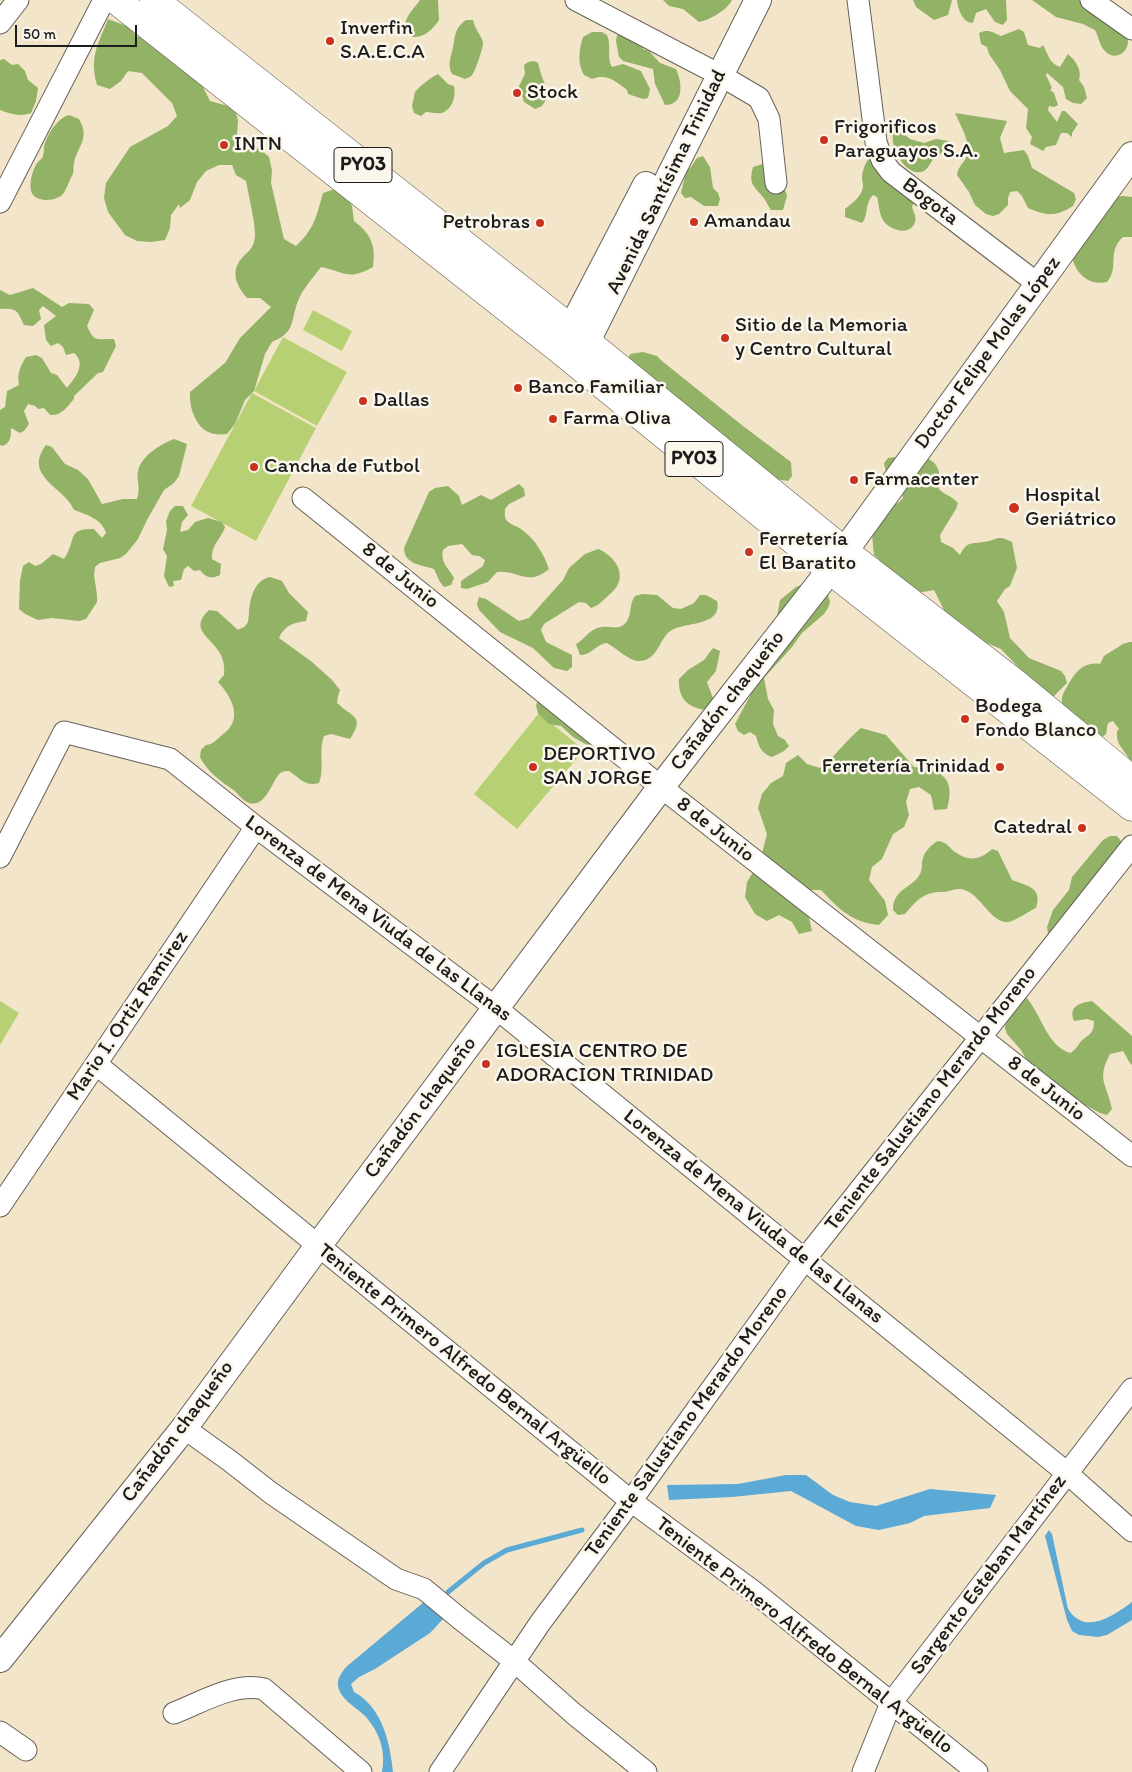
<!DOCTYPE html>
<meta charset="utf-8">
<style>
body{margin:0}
#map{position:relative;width:1132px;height:1772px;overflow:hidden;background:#f3e5ca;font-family:Itim,sans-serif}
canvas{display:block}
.scale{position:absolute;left:15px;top:25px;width:122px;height:22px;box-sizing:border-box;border:2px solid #1c1c1c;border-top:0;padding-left:6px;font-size:15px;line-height:18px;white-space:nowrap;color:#1c1c1c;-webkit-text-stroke:4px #fbf7ec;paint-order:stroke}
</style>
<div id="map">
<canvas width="1132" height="1772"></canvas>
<div class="scale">50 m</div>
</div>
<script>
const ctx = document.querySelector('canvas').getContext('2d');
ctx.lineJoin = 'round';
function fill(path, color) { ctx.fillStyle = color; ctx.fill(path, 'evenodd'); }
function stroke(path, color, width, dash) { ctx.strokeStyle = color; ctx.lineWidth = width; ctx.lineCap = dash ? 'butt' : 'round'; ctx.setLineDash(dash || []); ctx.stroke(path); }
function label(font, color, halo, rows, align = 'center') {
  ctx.font = font + ' Itim,sans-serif'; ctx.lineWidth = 5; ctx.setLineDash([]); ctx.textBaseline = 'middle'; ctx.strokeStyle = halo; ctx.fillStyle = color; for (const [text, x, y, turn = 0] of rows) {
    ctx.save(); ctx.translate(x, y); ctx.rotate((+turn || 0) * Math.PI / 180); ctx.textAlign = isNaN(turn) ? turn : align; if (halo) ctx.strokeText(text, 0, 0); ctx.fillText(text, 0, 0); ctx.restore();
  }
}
fill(new Path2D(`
 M 313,310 L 352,331 L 342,351 L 303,330 Z
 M 283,337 L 347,372 L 317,426 L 254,391 Z
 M 252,393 L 316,428 L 256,541 L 191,506 Z
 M 539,713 L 584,750 L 517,829 L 474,794 Z
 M 0,1001 L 19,1013 L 0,1045 Z`), '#b8d074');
fill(new Path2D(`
 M 420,0 L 438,0 L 439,20 C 432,30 424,38 412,37 C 397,22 412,12 420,0 Z
 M 663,0 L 732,0 C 727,10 710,20 699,22 L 683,9 L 669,6 Z
 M 913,0 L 952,0 L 948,15 L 934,20 L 916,7 Z
 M 957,0 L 1006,0 L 1007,20 L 1003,25 L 995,22 L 986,9 L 976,13 L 973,23 C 963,23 958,10 957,0 Z
 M 1032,0 L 1097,0 C 1104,8 1124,27 1127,36 C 1132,50 1116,63 1105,51 C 1099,45 1099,37 1095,30 L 1083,24 L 1056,17 Z
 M 108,19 L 129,27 L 137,37 L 150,35 L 198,77 L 210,101 L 235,108 L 238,121 L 237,135 L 247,145 L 260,149 L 269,157 L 272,170 L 271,183 L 284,239 L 296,246 C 315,228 316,217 323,193 L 335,189 L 347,195 L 352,206 L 354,221 C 371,234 376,245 373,267 C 348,281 346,272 321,267 C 313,278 303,288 298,301 C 290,322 296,332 272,342 L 265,354 L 254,391 L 245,400 L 235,424 L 227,434 C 223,434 218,435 215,434 C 196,431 189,408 190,392 L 225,363 L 240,338 L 271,307 L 260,298 L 247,298 C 237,286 230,273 241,259 C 248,251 254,249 255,236 C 255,220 249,198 246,181 L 236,175 L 232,165 L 219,165 L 206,171 L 197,182 L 190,200 L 180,208 L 179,204 L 171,215 L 170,228 L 165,240 L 151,242 L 137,241 L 125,235 L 108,212 L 104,198 L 106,183 L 130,147 L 168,126 L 177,116 L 172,103 L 142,73 L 128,71 L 121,81 L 110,89 L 97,85 C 89,57 98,45 108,19 Z
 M 466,20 L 473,20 C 475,30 481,35 483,42 C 484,46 475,72 472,75 C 471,77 467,78 465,79 L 452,74 C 447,64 451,58 453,47 C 455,36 455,27 466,20 Z
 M 1019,29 L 1024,32 L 1028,45 L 1040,48 L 1043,45 C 1048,54 1049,63 1060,67 L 1068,54 C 1076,61 1082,70 1079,80 L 1084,87 L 1087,98 L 1081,104 L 1073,103 L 1066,99 L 1063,87 L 1047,73 L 1046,75 L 1052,88 L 1050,90 L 1054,93 L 1058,105 L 1054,107 L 1049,106 L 1048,110 L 1057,122 L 1062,111 L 1065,111 L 1078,124 L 1072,133 L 1072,137 L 1067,133 L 1061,133 L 1056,145 L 1046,147 L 1043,151 L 1030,144 L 1032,137 L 1026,128 L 1028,109 L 1010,91 L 1000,70 L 989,54 L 987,47 L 981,44 L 979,33 C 988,29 992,32 1001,36 Z
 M 592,32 L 602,32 L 607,35 C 612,46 606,58 612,67 L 623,64 L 641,71 L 650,89 L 648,98 L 643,99 L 628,94 L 627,90 C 616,81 606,73 592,79 L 584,75 C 577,63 579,50 583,37 Z
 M 624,33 L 637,38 L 643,49 L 649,51 L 660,63 L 676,69 C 682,82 685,105 665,105 L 655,84 L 653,69 L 623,61 L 619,57 L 616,41 L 617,35 Z
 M 4,59 L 12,65 L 18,64 L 25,71 L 28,80 L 38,88 L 36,101 L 31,113 C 20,117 11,114 0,110 L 0,60 Z
 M 534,61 L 538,63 L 541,74 L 549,95 L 542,106 L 535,109 L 524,102 L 519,86 L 525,74 L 524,65 L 528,62 Z
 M 438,74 L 448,84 L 454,86 C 456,96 453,109 442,113 C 437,114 431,112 426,112 L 421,116 L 414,113 L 412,106 L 415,92 C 420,86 431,77 438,74 Z
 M 955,113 L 1007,121 L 1000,138 L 1004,153 L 1024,150 L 1028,156 L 1032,168 L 1074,193 L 1076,199 L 1073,206 C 1055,217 1047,216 1028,208 L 1022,196 L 1017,191 L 1010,192 L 1008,198 L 1008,205 L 999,214 L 993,216 L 986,214 L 975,205 L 969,192 L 957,175 C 958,167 962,165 966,158 C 973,145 960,125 955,113 Z
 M 69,115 L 79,119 C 90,138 79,144 74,162 C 73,166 74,170 73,174 C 69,180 67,189 63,194 C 58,199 51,200 45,200 C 41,199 37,199 34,196 C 27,189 32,171 37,163 C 38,161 41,160 42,158 C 45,154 43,147 45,143 C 49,132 58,118 69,115 Z
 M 898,124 L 905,135 L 910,139 L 924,143 L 936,139 L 949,141 L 950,148 C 945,152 939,154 934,159 C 930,162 929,168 924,171 C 907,179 890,148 893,134 C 894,131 897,127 898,124 Z
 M 703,156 L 710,167 L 713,188 L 718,193 L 720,199 L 718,206 L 704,206 L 691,197 L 685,198 L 681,193 L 686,172 L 691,167 L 697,158 Z
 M 874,157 L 914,202 L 912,207 C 913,211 917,217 915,222 C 910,237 889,230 883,220 C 879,214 879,204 877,197 L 873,195 C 864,205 869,215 862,223 L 845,217 L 845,209 C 852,203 862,197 863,186 C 863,183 862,181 862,178 C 862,171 865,164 869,158 Z
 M 766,163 L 779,187 L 785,190 L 787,196 L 783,210 L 771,210 C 768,206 766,200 762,196 C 752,184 749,183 753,167 Z
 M 1123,196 L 1132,197 L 1132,237 L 1123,237 C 1106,253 1120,266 1107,282 C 1089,286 1076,274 1072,257 L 1108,198 Z
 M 33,288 L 62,307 L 69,303 L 89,304 L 94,310 L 87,326 C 95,344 97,338 114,339 L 116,346 L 103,372 L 98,373 L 74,396 L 74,399 C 67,407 61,416 50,415 L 44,408 L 38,409 L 35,406 L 28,404 L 24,411 L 29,424 L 24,431 L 20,433 L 11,428 C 11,436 11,442 3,446 L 0,445 L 0,410 L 5,407 L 7,391 L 19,385 C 17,373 20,367 26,357 L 36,355 L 42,358 L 51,373 L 57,375 L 67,388 C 75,378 87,364 74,353 L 66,355 L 63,347 L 58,343 L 51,346 L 46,340 L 44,325 L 56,316 L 43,306 L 39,310 L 41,319 L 33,326 L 24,325 C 17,310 17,308 0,309 L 0,290 L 10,295 Z
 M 643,352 L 657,356 L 662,361 L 743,426 L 791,462 L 792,476 L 788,481 L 767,478 L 628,360 L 630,354 Z
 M 174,439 L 187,444 L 179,476 L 174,483 L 164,490 L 147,520 L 138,539 L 126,554 L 120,558 L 100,563 L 95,567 L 94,575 L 97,595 L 97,602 L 86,619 L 79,621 L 52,618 L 38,620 L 25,614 L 19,609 L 20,580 L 23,566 L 29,562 L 35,566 L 41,564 L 53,554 L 64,559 C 77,540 66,528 94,529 L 102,538 L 106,533 C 103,520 86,514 74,510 C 66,488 22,477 46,445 L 52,447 L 65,464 L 78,470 L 88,479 L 102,504 L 123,499 L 137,499 C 141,487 136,481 138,471 C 141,456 161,444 174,439 Z
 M 910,455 C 921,456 936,458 939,472 C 940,478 935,487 941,491 C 947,496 952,496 958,503 L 956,509 L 940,535 L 941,542 L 953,548 L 960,555 C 967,541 971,544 984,542 C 997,540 998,534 1012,542 L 1017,568 L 1010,586 L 1005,589 L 997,601 L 1004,612 L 1010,638 L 1029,658 L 1061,671 L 1065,676 L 1067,683 L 1054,696 L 1047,695 L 1041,691 L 1001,649 L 982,641 L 966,627 L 948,615 L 944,610 L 934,590 C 890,600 901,577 874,555 L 872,534 L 892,505 L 898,503 L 903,498 L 902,492 L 887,478 L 884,463 L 888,458 Z
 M 519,484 L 524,489 L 525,496 L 509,504 L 505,509 C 505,513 504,517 507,521 C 511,525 517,526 521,529 C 535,539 544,554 549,569 C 527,587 519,570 497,572 L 488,582 L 467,589 L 461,588 L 461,581 L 483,566 L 485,560 L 479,556 L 472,555 L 462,544 L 448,546 L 443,550 C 440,563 449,568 454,578 L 451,585 L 444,587 L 440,582 L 434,569 C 421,565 404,564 404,548 L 429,492 L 435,488 L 448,486 L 459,496 L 462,505 L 481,495 L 491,500 Z
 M 175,506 L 183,506 L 188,515 L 182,522 L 180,532 L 188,530 L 195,522 L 208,518 L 222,522 L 225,527 C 221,539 211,545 212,559 L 221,564 L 220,575 C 211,579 206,578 200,570 L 194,571 L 188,566 L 184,569 L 181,580 L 173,581 L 174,586 L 169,587 L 164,576 L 167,556 L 163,549 L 167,530 L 166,521 L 170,511 Z
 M 598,549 C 611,554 625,569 618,584 C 616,589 611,593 608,596 C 602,601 598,606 591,608 L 586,603 L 579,602 L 544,624 L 541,630 L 546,642 L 572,655 L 572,667 L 567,671 L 554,668 L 533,648 L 500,632 L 479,610 L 477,604 L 479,597 L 486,599 L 519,621 L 529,618 L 563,580 L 569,568 L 585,554 Z
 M 270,577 L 282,581 L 289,593 L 308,612 L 306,621 C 293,623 285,625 279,638 L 312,662 L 332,680 L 340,690 L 338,696 L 337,703 C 353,718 365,716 350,739 L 331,734 L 324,736 C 318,752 325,768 319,783 C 305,787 300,778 289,771 C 288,771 284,771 282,772 C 272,777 267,811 247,802 C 241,799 238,793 232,789 C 220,781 206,770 200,757 L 201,750 L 206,745 C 214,744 216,740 222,735 C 244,720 232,697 218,682 L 224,675 C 225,666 223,656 217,649 C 207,635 190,628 209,610 L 217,611 L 238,630 C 239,629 245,627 245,626 C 249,623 248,619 249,615 C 249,600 254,580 270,577 Z
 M 803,584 L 822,589 L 828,595 L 830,602 L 828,608 L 824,614 L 802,633 L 792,647 L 764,678 L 768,699 L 774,710 L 773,724 L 778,736 L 785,740 L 789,746 L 784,751 L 772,757 C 761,753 759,747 756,736 L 750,732 L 744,735 L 738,731 L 735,724 L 751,694 L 749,672 L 777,617 L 780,600 L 796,587 Z
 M 642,594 L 657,595 L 673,608 L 681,609 L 694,603 L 700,595 L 706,595 L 717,601 C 723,626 686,622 672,630 C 659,637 659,660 640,661 C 630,662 616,648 607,643 C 596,644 592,655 580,655 L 576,644 C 585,639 590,628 602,627 C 611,626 621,631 627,621 C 632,613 629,604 635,596 Z
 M 1130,642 L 1132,642 L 1132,763 L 1119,744 L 1117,738 L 1117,731 L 1119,729 L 1113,721 L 1108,723 L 1106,734 L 1100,739 L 1064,714 C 1064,710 1062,706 1062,702 C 1061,696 1064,692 1067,687 C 1074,674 1083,661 1100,664 L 1104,656 L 1123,644 Z
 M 713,648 L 720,651 L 716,671 L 707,682 L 714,701 L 707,710 C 688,708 678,699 679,679 L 688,670 L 704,660 Z
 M 540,691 L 603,748 L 587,745 L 573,737 L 561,726 L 549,724 L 538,713 L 536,706 Z
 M 861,728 L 886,735 L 914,767 C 942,769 956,779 947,809 L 934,810 L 931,795 L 919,787 L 910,789 L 906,802 L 909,815 L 904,827 L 893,834 L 882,859 L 872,867 L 869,880 L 885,901 L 888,915 L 879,925 C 851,922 839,909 821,890 L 808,890 L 806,904 L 812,931 L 799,934 L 792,922 L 779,915 L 767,921 L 755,914 L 745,897 L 747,882 L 760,861 L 767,834 L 758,808 L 762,794 L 771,783 L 783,776 L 786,763 L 798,755 L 807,764 L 820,768 C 836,756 846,740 861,728 Z
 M 1110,836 L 1117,836 L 1121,841 L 1121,848 L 1053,939 L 1048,934 L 1047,927 L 1053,910 L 1069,890 L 1072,877 L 1103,840 Z
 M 938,841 C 947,842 948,847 955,852 C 969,862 980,860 992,849 L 998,851 L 1012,880 C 1027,886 1043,887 1036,908 C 1029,911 1011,924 1005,922 C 986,918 979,889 958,889 C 953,889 948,892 943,892 C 923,892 917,900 905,914 L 898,915 L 893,910 C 893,888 912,889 920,874 C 923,869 921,864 923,858 C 925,851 932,844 938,841 Z
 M 1026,997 C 1042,1015 1046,1045 1070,1053 C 1075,1050 1076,1048 1079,1044 C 1086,1034 1094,1037 1094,1021 L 1087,1019 L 1074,1021 C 1068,1006 1080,1003 1092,1001 L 1132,1036 L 1132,1065 L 1130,1063 L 1123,1051 L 1110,1054 C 1096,1080 1107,1084 1112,1109 L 1107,1115 L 1100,1113 L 1067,1095 L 1031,1068 L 1021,1050 L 1007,1034 L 1005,1028 L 1007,1006 Z`), '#92b266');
fill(new Path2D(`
 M 786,1475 L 806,1475 L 833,1495 L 850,1502 L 876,1506 L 930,1489 L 996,1495 L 990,1508 L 924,1516 L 910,1523 L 879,1530 L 856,1526 L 791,1491 L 732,1497 L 669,1500 L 667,1485 L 738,1484 Z
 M 1049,1530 L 1052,1534 L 1068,1609 C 1085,1636 1113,1616 1132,1602 L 1132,1620 L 1107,1635 L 1098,1637 L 1079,1635 L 1072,1631 L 1067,1620 L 1045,1536 Z
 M 424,1602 L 445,1617 L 430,1633 L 375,1669 L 359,1677 L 351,1684 L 354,1692 C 382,1707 390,1742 393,1772 L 382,1772 C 386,1752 380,1733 366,1717 C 357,1707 336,1698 338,1681 C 339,1676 343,1671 346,1667 Z`), '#5ba9d5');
stroke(new Path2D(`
 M 448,1592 L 484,1563 L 507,1550 L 582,1530`), '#5ba9d5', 5);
const minor = new Path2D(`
 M 576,0 L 720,75 L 759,98 L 769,119 L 776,183
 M 858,0 L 876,142 L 882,160 L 891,172 L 1038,284
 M 1091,0 L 1132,29
 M 0,23 L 18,0
 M 0,202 L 104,0
 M 303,498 L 661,787 L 1132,1156
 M 0,857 L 64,732 L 170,759 L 256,827 L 496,1008 L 1067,1473 L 1132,1531
 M 96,1064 L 631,1501 L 753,1591 L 977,1772
 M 0,1206 L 256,827
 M 184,1428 L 230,1461 L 271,1493 L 396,1579 L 424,1589 L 459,1618 L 514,1661 L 574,1714 L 646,1772
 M 174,1713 C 202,1702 234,1682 264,1689 L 361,1772
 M 0,1732 L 26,1750
 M 440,1772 L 540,1623 L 631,1501 L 805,1259 L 1132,846
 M 863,1772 L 891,1703 L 1132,1389`);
const major = new Path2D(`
 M 560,348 L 571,329 L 646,185
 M 577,361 L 758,0
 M 0,1659 L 184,1428 L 318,1246 L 661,787 L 841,556 L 1132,155`);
const highway = new Path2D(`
 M 116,0 L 559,349 L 830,570 L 1132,807
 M 154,0 L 571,329 L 844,551 L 1015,683 L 1132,780`);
stroke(minor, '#676259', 23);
stroke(major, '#676259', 28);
stroke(highway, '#676259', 29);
stroke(minor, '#fff', 21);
stroke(major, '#fff', 26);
stroke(highway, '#fff', 28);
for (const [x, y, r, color] of [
 [330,41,5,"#c8321e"],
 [517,93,5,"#c8321e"],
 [824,140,5,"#c8321e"],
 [224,145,5,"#c8321e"],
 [694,222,5,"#c8321e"],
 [540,223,5,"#c8321e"],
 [725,338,5,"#c8321e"],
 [518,388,5,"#c8321e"],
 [363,401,5,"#c8321e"],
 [553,419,5,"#c8321e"],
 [254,467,5,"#c8321e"],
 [854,480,5,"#c8321e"],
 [1014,508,6,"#c8321e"],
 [749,552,5,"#c8321e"],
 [965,719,5,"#c8321e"],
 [533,767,5,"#c8321e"],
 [1000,767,5,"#c8321e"],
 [1082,828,5,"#c8321e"],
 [486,1064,5,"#c8321e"]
]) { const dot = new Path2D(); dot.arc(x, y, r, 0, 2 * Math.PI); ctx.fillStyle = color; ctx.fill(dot); stroke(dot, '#fbf7ec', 2); }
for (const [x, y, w] of [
 [363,165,58],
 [694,459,58]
]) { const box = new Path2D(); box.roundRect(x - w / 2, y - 17.5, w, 35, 4); ctx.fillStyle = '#fbf7ec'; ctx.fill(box); stroke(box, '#1c1c1c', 1); }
label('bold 20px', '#1c1c1c', null, [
 ["PY03",363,165],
 ["PY03",694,459]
]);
label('21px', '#1c1c1c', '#fbf7ec', [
 ["Inverfin",340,29],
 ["S.A.E.C.A",340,53],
 ["Stock",527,93],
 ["Frigorificos",834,128],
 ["Paraguayos S.A.",834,152],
 ["INTN",234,145],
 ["Amandau",704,222],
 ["Petrobras",530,223,"right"],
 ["Sitio de la Memoria",735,326],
 ["y Centro Cultural",735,350],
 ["Banco Familiar",528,388],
 ["Dallas",373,401],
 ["Farma Oliva",563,419],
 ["Cancha de Futbol",264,467],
 ["Farmacenter",864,480],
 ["Hospital",1025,496],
 ["Geriátrico",1025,520],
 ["Ferretería",759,540],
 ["El Baratito",759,564],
 ["Bodega",975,707],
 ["Fondo Blanco",975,731],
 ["DEPORTIVO",543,755],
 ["SAN JORGE",543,779],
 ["Ferretería Trinidad",990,767,"right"],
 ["Catedral",1072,828,"right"],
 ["IGLESIA CENTRO DE",496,1052],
 ["ADORACION TRINIDAD",496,1076]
], 'left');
label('21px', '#1c1c1c', '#fbf7ec', [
 ["Avenida Santísima Trinidad",667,182,-64],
 ["Bogota",930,202,37],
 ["Doctor Felipe Molas López",988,353,-54],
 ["8 de Junio",400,576,39],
 ["Cañadón chaqueño",728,701,-52],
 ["8 de Junio",715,830,38],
 ["Lorenza de Mena Viuda de las Llanas",378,919,37],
 ["Mario I. Ortiz Ramirez",128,1016,-56],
 ["8 de Junio",1046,1089,38],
 ["Teniente Salustiano Merardo Moreno",931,1099,-52],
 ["Cañadón chaqueño",421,1108,-53],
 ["Lorenza de Mena Viuda de las Llanas",753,1217,39],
 ["Teniente Primero Alfredo Bernal Argüello",464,1365,39],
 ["Teniente Salustiano Merardo Moreno",687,1422,-54],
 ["Cañadón chaqueño",178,1432,-53],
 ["Sargento Esteban Martínez",989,1575,-53],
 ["Teniente Primero Alfredo Bernal Argüello",804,1636,38]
]);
</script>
